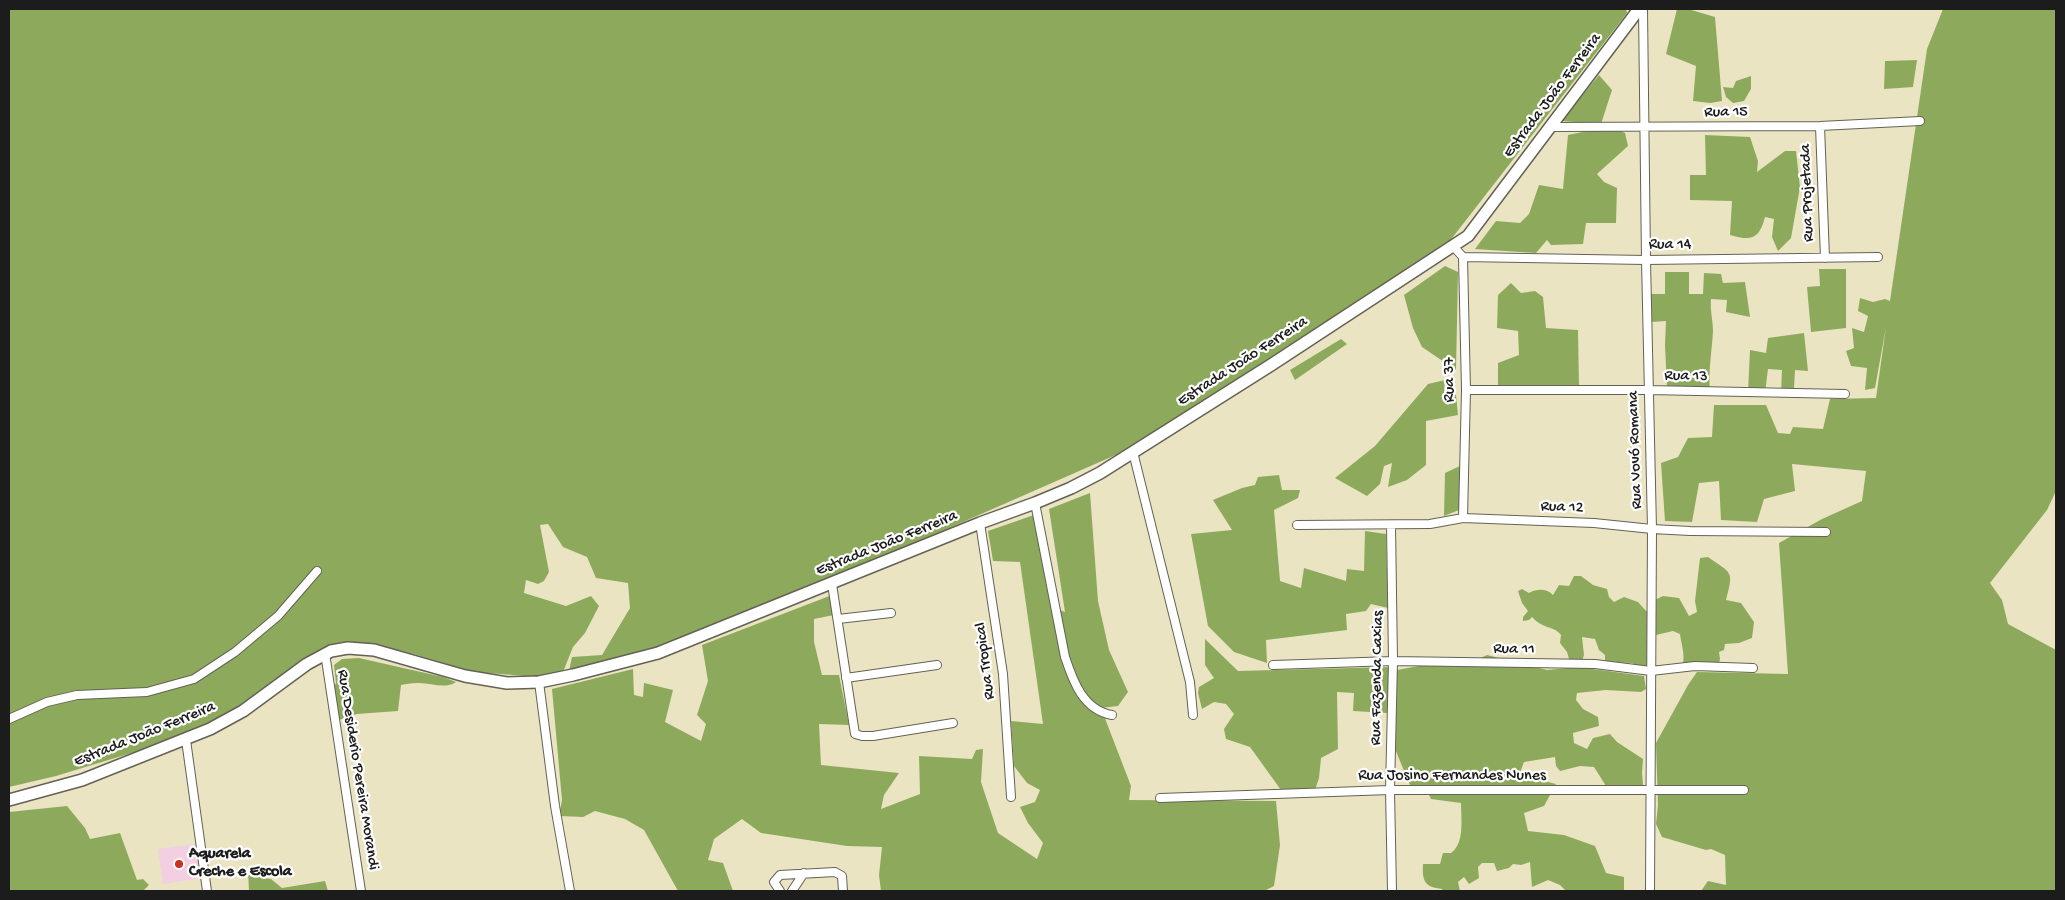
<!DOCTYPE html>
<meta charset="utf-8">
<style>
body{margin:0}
#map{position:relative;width:2065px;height:900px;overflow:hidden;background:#ebe4c3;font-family:"Gochi Hand",sans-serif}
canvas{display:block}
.frame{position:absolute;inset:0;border:10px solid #1c1c1c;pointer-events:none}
</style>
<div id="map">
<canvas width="2065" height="900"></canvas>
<div class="frame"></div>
</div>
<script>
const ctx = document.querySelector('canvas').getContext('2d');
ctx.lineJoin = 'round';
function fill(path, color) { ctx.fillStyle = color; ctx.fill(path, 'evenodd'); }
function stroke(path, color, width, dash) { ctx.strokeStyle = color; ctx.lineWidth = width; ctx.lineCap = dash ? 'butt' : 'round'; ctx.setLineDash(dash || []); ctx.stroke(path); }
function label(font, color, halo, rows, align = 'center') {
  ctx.font = font + ' "Gochi Hand",sans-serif'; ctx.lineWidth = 4.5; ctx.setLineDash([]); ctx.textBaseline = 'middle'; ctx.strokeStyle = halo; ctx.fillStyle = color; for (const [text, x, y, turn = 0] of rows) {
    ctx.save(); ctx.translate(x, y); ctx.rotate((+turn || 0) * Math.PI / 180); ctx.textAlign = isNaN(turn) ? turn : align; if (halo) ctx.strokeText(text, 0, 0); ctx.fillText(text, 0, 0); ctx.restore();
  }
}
fill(new Path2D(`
 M 196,844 L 201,878 L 163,884 L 158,849 Z`), '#f2cfe1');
fill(new Path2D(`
 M 9,9 L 1626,9 L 1627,13 L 1449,242 L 1127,450 L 831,580 L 652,650 L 569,671 L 572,657 L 602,655 L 630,608 L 628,583 L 596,578 L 587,557 L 563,547 L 548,524 L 540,525 L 549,572 L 544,581 L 538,584 L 526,580 L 524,593 L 566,606 L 591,596 L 599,606 L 585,633 L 573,647 L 563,672 L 540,677 L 474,672 L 414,654 L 373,645 L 345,642 L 314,653 L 280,680 L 236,710 L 164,743 L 56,776 L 9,787 Z
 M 1677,9 L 1688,9 L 1715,17 L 1722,101 L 1710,103 L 1693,101 L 1696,66 L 1666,54 Z
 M 1943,9 L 2056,9 L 2056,491 L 2047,510 L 1990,583 L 2002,600 L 2008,624 L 2056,650 L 2056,891 L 1701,891 L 1708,881 L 1726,885 L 1725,855 L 1711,849 L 1706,850 L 1662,837 L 1656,824 L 1658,805 L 1656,743 L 1688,685 L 1697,672 L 1788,674 L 1779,543 L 1822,519 L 1862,501 L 1866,471 L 1792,464 L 1795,491 L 1764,499 L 1757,522 L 1721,520 L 1719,481 L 1699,483 L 1692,522 L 1665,521 L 1661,463 L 1678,457 L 1688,438 L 1712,437 L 1714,405 L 1766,405 L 1778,433 L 1790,434 L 1793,427 L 1823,429 L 1830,399 L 1876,398 L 1886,327 L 1875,388 L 1865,390 L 1867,368 L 1851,366 L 1846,351 L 1854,348 L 1852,328 L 1864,332 L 1868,316 L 1858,311 L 1860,298 L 1873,302 L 1885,299 L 1890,301 L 1927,49 Z
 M 1917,60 L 1913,87 L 1884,89 L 1885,61 Z
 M 1599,75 L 1612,90 L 1601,124 L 1561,121 Z
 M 1751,76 L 1751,89 L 1744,101 L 1733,103 L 1726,97 L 1723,87 L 1733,88 L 1736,81 Z
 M 1597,129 L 1615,129 L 1625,133 L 1628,146 L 1597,174 L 1604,182 L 1617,188 L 1616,223 L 1586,223 L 1583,244 L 1551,245 L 1547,240 L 1536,253 L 1475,249 L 1496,221 L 1520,223 L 1529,214 L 1539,185 L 1563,189 L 1568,135 Z
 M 1705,135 L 1750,137 L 1758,161 L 1757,172 L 1785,151 L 1796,151 L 1800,187 L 1791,238 L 1778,251 L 1772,237 L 1774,219 L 1765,217 C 1759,240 1751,241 1730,235 L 1732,201 L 1690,200 L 1690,175 L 1706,175 Z
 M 1445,266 L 1458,272 L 1456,370 L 1422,347 L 1413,328 L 1404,295 Z
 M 1819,269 L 1846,269 L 1846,328 L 1811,332 L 1807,287 L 1820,286 Z
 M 1665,272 L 1689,272 L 1689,294 L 1703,294 L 1704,273 L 1721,274 L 1723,283 L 1745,282 L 1750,317 L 1726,312 L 1727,300 L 1711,299 C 1710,311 1713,320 1713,331 C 1712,351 1708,371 1710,391 L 1667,387 L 1665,345 L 1666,321 L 1650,322 L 1651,294 L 1665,294 Z
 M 1511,283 L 1521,293 L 1535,291 L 1543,297 L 1546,328 L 1578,330 L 1579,387 L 1498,388 L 1498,363 L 1519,355 L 1518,331 L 1497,328 L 1498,295 Z
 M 1804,333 L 1808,371 L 1795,370 L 1794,388 L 1781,393 L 1782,370 L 1768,369 L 1765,393 L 1748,392 L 1750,350 L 1766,353 L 1768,338 Z
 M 1341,339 L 1347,344 L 1295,380 L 1290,370 Z
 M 1445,380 L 1444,393 L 1456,395 L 1458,415 L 1426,421 L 1426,465 L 1407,480 L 1388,487 L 1392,463 L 1384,466 L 1380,484 L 1367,496 L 1335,478 L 1375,446 L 1428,384 Z
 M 1460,466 L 1459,510 L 1444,516 L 1445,473 Z
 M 1279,475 L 1282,490 L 1300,490 L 1298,498 L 1274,510 L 1280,581 L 1301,588 L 1304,568 L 1346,581 L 1347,569 L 1364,571 L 1365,531 L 1386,534 L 1388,608 L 1371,604 L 1366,611 L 1346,614 L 1347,630 L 1266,640 L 1267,663 L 1234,652 L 1208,626 L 1191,534 L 1232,530 L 1213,500 L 1242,488 L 1255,485 L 1258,477 Z
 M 1090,493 L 1098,601 L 1109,650 L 1128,692 L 1118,706 L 1101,708 L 1131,786 L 1129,800 L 1276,801 L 1280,845 L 1274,886 L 1264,891 L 881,891 L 879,875 L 882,847 L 847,846 L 761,833 L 742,819 L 714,839 L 708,860 L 723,863 L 733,891 L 678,891 L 644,830 L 625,819 L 595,811 L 583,817 L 559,816 L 562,800 L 552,689 L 633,669 L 634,695 L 643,697 L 644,683 L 673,690 L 665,722 L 701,741 L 706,724 L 697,715 L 708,681 L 702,645 L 832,595 L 834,615 L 814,619 L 814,642 L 822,675 L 839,675 L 849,725 L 819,724 L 821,765 L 899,773 L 884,795 L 881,809 L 920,794 L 919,756 L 972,759 L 976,750 L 983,749 L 981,782 L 998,833 L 1037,859 L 1043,843 L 1028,823 L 1020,807 L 1035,802 L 1040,790 L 1027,783 L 1014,766 L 1011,721 L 1043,724 L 1020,562 L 993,561 L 988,531 L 1034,515 L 1052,607 L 1065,612 L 1049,509 Z
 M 1708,557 C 1732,574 1734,570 1726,600 L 1741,603 L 1754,622 L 1752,638 L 1739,643 L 1725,644 L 1724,650 L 1719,652 L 1720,659 L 1719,664 L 1689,669 L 1683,663 C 1685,654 1681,643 1680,634 L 1673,631 L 1656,635 L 1648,633 L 1650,657 L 1647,666 L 1641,668 L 1632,663 L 1605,662 L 1605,655 L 1599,650 L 1595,639 L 1582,637 L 1584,655 L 1582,661 L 1569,659 L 1567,652 L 1560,643 L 1561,635 C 1555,626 1542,629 1532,617 L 1529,620 L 1523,621 L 1523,617 L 1528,611 L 1522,603 L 1518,591 L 1522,589 L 1529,593 C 1537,589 1546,588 1553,595 L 1559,585 L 1569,586 L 1574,576 L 1581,576 L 1593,585 L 1607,589 L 1609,597 L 1614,602 L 1624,597 L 1638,602 L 1646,611 L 1655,611 L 1655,600 L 1663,596 L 1679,598 L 1689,616 L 1697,612 L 1695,601 L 1700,558 Z
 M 1205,639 L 1238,671 L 1391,667 L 1387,713 L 1353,711 L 1354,693 L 1337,692 L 1338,749 L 1321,758 L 1319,778 L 1315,790 L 1281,790 L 1250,747 L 1226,739 L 1224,729 L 1234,714 L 1226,704 L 1214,702 L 1202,709 L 1198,693 L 1199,687 L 1214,678 L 1205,665 Z
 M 1487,655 L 1547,670 L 1578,667 L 1644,676 L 1646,689 L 1641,692 L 1606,690 L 1577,693 L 1576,700 L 1583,709 L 1598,717 L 1599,726 L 1573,733 L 1574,743 L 1587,749 L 1593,738 L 1610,734 L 1617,742 L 1643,759 L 1642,773 L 1643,785 L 1627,787 L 1606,786 L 1594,767 L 1580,766 L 1560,771 L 1556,766 L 1555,757 L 1524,762 L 1518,778 L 1536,779 L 1556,784 L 1544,806 L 1524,813 L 1528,831 L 1564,835 L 1595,846 L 1606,873 L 1624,877 L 1624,891 L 1566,891 L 1560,885 L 1548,880 L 1532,887 L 1530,862 L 1521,865 L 1513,864 L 1509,868 L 1497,871 L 1494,863 L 1482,863 L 1478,867 L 1479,878 L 1469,884 L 1464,877 L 1458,882 L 1460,891 L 1442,891 L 1442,889 C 1425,887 1422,882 1423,864 L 1440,864 L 1443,853 L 1451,853 C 1465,843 1461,819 1461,803 L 1431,799 L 1425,786 L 1410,785 L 1395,749 L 1397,670 L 1424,665 L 1461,667 Z
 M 359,658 L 443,677 L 456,682 C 445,690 429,682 417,683 C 411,683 406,684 401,685 L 398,711 L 357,714 L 339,720 L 334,687 L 336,683 L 334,665 L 342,659 Z
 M 67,806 L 85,828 L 90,839 L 120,833 L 137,880 L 143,879 L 149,885 L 143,891 L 9,891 L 9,812 Z
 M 258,869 L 259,877 L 271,879 L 282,888 L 325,881 L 328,891 L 249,891 L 248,870 Z`), '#8daa5c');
const street = new Path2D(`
 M 1643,9 L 1646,260 L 1652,529 L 1650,891
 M 1820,126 L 1825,258
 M 1550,127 L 1820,126 L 1920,121
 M 1453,246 L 1463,257 L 1466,390 L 1463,518
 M 1463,257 L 1646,260 L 1878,257
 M 1466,390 L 1648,390 L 1845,394
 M 1133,452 L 1190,682 L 1193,715
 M 1035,503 L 1065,657 C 1073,681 1083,710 1112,715
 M 980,523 L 1003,674 L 1011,797
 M 1297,525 L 1430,524 L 1463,518 L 1594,523 L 1652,529 L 1690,531 L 1826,532
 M 1391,525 L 1393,661 L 1390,790 L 1392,891
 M 832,584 L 855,734 L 862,736 L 873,736 L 953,723
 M 838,619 L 891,613
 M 325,653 L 361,891
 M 1273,665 L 1393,661 L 1595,664 L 1651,671 L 1695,666 L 1753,668
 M 846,678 L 937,665
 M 539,682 L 555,806 L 570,891
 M 9,719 L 47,702 L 77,695 L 147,692 L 194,679 L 235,652 L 278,616 L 317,571
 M 186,740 L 207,891
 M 1160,798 L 1390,790 L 1744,790
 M 780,891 L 774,882 L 780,875 L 835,872 L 842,876 L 843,891
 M 792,891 L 804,873`);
const secondary = new Path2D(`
 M 9,800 L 82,780 L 210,729 L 243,711 L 307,664 L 331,651 L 348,648 L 374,650 L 465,676 L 507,683 L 539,682 L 573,675 L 658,653 L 980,523 L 1035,503 L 1071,488 L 1100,473 L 1271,365 L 1468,236 L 1639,9`);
stroke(street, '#646256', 10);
stroke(secondary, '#646256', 14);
stroke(street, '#fff', 8);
stroke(secondary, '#fff', 11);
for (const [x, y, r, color] of [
 [179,864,5,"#c8321e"]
]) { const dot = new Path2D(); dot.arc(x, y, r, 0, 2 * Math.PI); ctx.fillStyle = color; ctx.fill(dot); stroke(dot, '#fff', 2); }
label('16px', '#1c1c1c', '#fff', [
 ["Estrada João Ferreira",1553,96,-53],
 ["Rua 15",1726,113,-1],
 ["Rua Projetada",1808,193,-92],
 ["Rua 14",1670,246],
 ["Estrada João Ferreira",1243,362,-33],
 ["Rua 13",1686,377,1],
 ["Rua 37",1451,380,-90],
 ["Rua Vovó Romana",1636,450,-92],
 ["Rua 12",1562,508,2],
 ["Estrada João Ferreira",887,544,-22],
 ["Rua 11",1514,650,1],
 ["Rua Tropical",986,661,-97],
 ["Rua Fazenda Caxias",1378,678,-89],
 ["Estrada João Ferreira",145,735,-22],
 ["Rua Desiderio Pereira Morandi",357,770,81],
 ["Rua Josino Fernandes Nunes",1452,777]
]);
label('bold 16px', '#1c1c1c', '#fff', [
 ["Aquarela",189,855],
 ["Creche e Escola",189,873]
], 'left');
</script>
